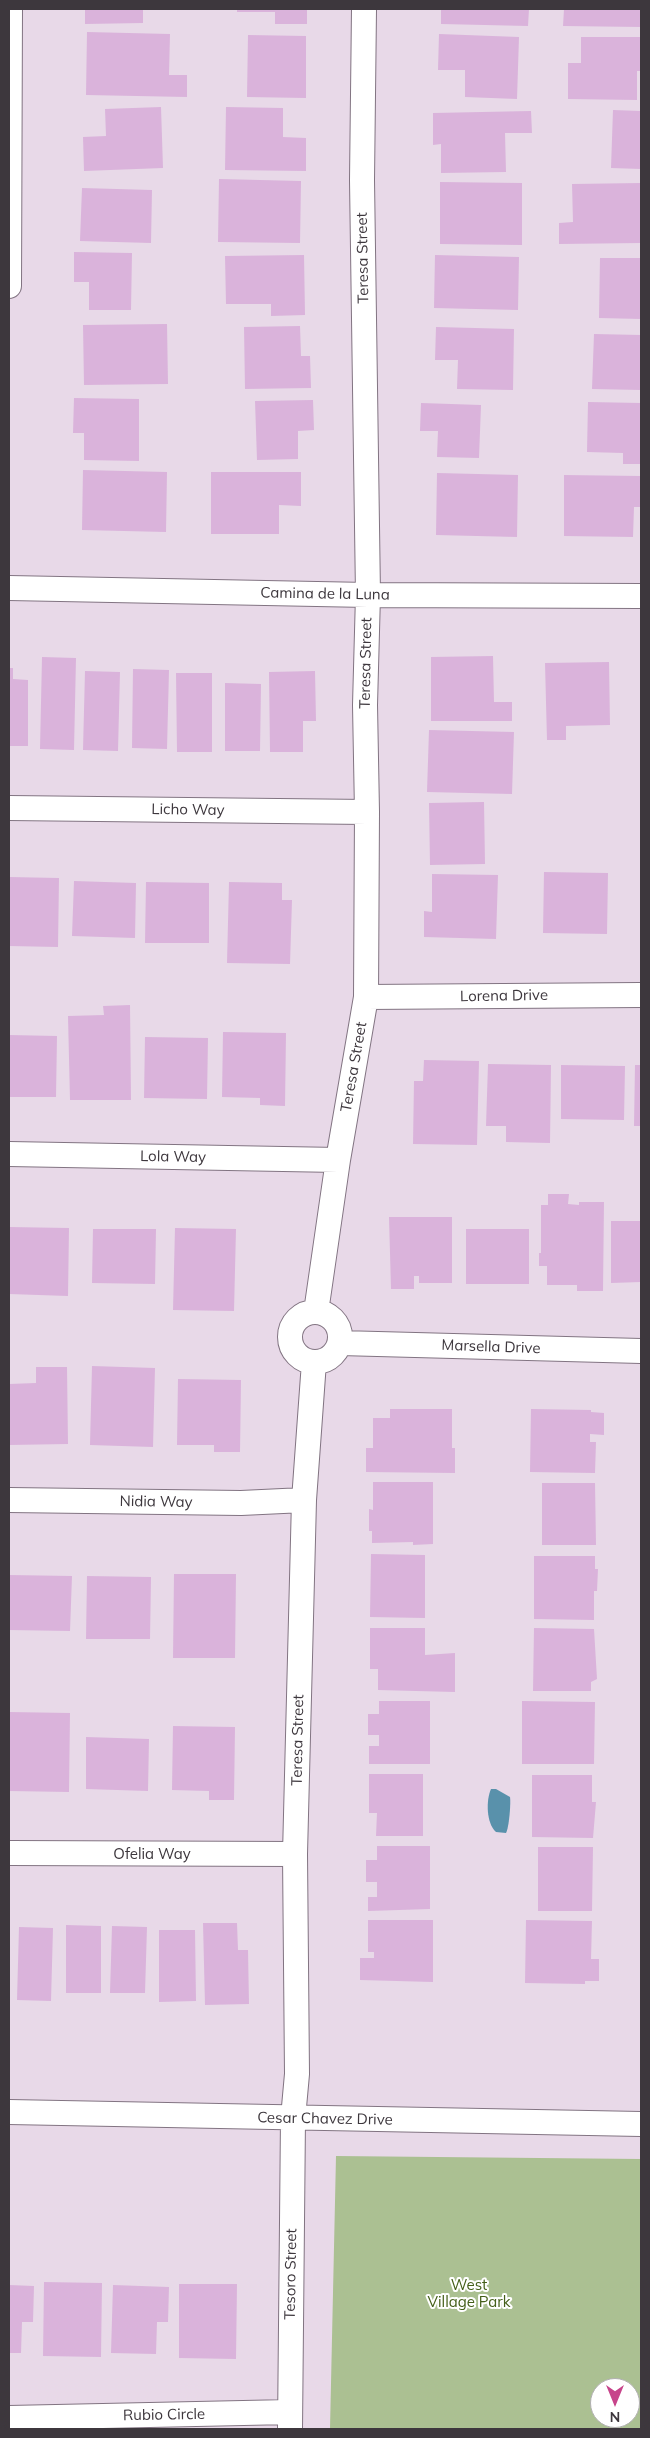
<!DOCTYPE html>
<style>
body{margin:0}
#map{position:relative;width:650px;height:2438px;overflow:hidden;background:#e8d9e8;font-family:Mulish,sans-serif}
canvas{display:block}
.frame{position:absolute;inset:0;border:10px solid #3d373d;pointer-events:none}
.north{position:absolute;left:590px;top:2378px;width:50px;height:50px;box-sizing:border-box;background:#fff;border:1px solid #b1afb1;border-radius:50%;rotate:180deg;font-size:14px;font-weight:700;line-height:20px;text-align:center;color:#3d373d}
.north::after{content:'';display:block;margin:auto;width:18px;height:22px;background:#c7448b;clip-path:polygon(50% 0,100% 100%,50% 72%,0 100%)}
</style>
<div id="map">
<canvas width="650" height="2438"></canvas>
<div class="frame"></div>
<div class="north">N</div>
</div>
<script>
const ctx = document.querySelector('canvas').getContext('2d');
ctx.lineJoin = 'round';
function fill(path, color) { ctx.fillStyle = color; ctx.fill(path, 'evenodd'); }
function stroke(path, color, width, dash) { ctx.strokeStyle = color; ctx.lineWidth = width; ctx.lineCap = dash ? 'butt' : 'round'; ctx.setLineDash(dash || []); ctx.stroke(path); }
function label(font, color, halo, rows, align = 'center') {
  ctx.font = font + ' Mulish,sans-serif'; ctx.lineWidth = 4; ctx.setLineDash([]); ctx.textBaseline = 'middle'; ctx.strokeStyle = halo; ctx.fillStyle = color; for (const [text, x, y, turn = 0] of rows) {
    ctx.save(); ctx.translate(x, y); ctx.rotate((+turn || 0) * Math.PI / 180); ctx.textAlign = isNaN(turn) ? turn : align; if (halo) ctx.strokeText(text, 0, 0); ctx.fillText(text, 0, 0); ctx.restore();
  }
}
fill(new Path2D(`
 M 336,2156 L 641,2159 L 641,2429 L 330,2429 ZM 600,2388 L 630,2388 L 630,2418 L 600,2418 Z`), '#abc092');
fill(new Path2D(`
 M 491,1789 L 496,1789 L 510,1797 C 511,1803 509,1828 506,1833 L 496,1832 C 486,1823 486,1800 491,1789 Z`), '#5991ab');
fill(new Path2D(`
 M 85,9 L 143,9 L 143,23 L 85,24 Z
 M 237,9 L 307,9 L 307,24 L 275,24 L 275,12 L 237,12 Z
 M 441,9 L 529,9 L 528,26 L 441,24 Z
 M 564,9 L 641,9 L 641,27 L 563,26 Z
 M 87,32 L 170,34 L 169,75 L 187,75 L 187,97 L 86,95 Z
 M 439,34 L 519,37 L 517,99 L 465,97 L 465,70 L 438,70 Z
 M 248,35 L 306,36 L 306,98 L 247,97 Z
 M 581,37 L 641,37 L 641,71 L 637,71 L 637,100 L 568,99 L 568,63 L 581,63 Z
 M 161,107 L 163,168 L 84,171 L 83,137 L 106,136 L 105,109 Z
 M 226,107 L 283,108 L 283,137 L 306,138 L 306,171 L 225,170 Z
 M 613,110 L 641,111 L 641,169 L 611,168 Z
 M 531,111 L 532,133 L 505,133 L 506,172 L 441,173 L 441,144 L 433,145 L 433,113 Z
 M 219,179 L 301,181 L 300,243 L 218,242 Z
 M 440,182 L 522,183 L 522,245 L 440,244 Z
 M 641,183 L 641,243 L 559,244 L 559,223 L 573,222 L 572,184 Z
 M 82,188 L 152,190 L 151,243 L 80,241 Z
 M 74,252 L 132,253 L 131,310 L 89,310 L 89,282 L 74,282 Z
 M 304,255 L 305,315 L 271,316 L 271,304 L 226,304 L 225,256 Z
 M 435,255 L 519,257 L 518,310 L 434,308 Z
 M 600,258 L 641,258 L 641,319 L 599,318 Z
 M 167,324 L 168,384 L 84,385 L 83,325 Z
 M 300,326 L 301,356 L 310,356 L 311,388 L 245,389 L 244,327 Z
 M 436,327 L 514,329 L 513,390 L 457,389 L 458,360 L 435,360 Z
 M 594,334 L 641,335 L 641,390 L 592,389 Z
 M 74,398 L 139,399 L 139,461 L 84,460 L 84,433 L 73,433 Z
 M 313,400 L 314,430 L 298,431 L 298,459 L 257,460 L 255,401 Z
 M 588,402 L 641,403 L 641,464 L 623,464 L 623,453 L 587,452 Z
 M 421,403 L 481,405 L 479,458 L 437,457 L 438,431 L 420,431 Z
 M 83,470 L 167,472 L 166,532 L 82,530 Z
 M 211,472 L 301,472 L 301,506 L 279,505 L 279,534 L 211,534 Z
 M 437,473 L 518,475 L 517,537 L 436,535 Z
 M 564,475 L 641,476 L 641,507 L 634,507 L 633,537 L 564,536 Z
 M 493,656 L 494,702 L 512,702 L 512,721 L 431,721 L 431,657 Z
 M 42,657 L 76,658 L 74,750 L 40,749 Z
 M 609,662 L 610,725 L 566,726 L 566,740 L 547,740 L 545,663 Z
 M 9,668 L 13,668 L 13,679 L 28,680 L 28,746 L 9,746 Z
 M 133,669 L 169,670 L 167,749 L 132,748 Z
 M 85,671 L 120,672 L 118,751 L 83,750 Z
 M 315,671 L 316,721 L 303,721 L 303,752 L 270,752 L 269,672 Z
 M 176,673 L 212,673 L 212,752 L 177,752 Z
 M 225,683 L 261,684 L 260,751 L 225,751 Z
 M 429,730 L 514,732 L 512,794 L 427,792 Z
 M 484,802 L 485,864 L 430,865 L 429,803 Z
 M 544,872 L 608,873 L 607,934 L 543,933 Z
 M 432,874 L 498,875 L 496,939 L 424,937 L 424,911 L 432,912 Z
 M 9,877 L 59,878 L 58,947 L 9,946 Z
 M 74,881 L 136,883 L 135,938 L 72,936 Z
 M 146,882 L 209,883 L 209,943 L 145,943 Z
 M 229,882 L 282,883 L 282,900 L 292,900 L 290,964 L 227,963 Z
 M 130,1005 L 131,1100 L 70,1100 L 68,1016 L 104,1015 L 103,1006 Z
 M 223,1032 L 286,1033 L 285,1106 L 260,1105 L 260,1098 L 222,1097 Z
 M 9,1035 L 57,1036 L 56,1097 L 9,1097 Z
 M 145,1037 L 208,1038 L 207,1099 L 144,1098 Z
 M 424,1060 L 479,1061 L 477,1145 L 413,1144 L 414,1081 L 423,1081 Z
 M 488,1064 L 551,1065 L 550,1143 L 506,1142 L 506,1126 L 486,1126 Z
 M 561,1065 L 625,1066 L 624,1120 L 561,1119 Z
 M 635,1065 L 641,1065 L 641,1126 L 634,1126 Z
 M 548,1194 L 569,1194 L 568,1204 L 579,1205 L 579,1202 L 604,1202 L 603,1291 L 577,1291 L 577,1285 L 547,1285 L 547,1266 L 539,1266 L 539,1253 L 541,1253 L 541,1205 L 548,1205 Z
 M 389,1217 L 452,1217 L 452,1283 L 419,1283 L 419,1276 L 414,1276 L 414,1289 L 391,1289 Z
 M 611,1221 L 641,1221 L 641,1282 L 611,1283 Z
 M 9,1227 L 69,1228 L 68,1296 L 9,1294 Z
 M 175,1228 L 236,1229 L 234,1311 L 173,1310 Z
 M 93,1229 L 156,1229 L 155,1284 L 92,1283 Z
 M 466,1229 L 529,1229 L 529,1284 L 466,1284 Z
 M 92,1366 L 155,1368 L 153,1447 L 90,1445 Z
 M 36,1367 L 67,1367 L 68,1444 L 9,1445 L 9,1384 L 36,1383 Z
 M 178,1379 L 241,1380 L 240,1452 L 214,1452 L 214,1445 L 177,1445 Z
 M 390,1409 L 452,1409 L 452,1448 L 455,1448 L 455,1473 L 366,1472 L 366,1448 L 373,1448 L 373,1418 L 390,1418 Z
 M 531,1409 L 591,1410 L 591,1412 L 604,1413 L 604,1435 L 590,1434 L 590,1442 L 596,1442 L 595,1473 L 530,1472 Z
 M 373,1482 L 433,1482 L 433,1544 L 413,1545 L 413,1542 L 372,1543 L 372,1531 L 369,1531 L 369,1509 L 373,1510 Z
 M 542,1483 L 595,1483 L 596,1545 L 542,1545 Z
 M 371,1554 L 425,1555 L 425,1618 L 370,1617 Z
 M 534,1556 L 595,1556 L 595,1569 L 598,1569 L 597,1591 L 594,1591 L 594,1620 L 534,1619 Z
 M 174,1574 L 236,1574 L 235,1658 L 173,1658 Z
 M 9,1575 L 72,1576 L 70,1631 L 9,1630 Z
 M 87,1576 L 151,1577 L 150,1639 L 86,1639 Z
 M 370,1628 L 425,1628 L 425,1655 L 455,1653 L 455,1692 L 378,1690 L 378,1669 L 370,1669 Z
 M 534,1628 L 594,1629 L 597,1679 L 591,1682 L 591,1691 L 533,1691 Z
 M 379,1701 L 430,1701 L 430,1764 L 369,1764 L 369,1746 L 379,1746 L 379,1735 L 368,1735 L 368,1714 L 379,1714 Z
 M 522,1701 L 595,1702 L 594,1764 L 522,1764 Z
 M 9,1712 L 70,1713 L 69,1792 L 9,1791 Z
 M 173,1726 L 235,1727 L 234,1800 L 209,1800 L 209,1791 L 172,1790 Z
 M 86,1737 L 149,1739 L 148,1791 L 86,1789 Z
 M 369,1774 L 423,1774 L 423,1836 L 376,1836 L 377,1813 L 369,1813 Z
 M 532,1775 L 592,1775 L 592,1802 L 596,1802 L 593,1838 L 532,1837 Z
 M 377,1846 L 430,1846 L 430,1909 L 368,1911 L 368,1897 L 377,1897 L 377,1882 L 366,1882 L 366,1860 L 377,1860 Z
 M 538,1847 L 593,1847 L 592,1911 L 538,1911 Z
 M 368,1920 L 433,1920 L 433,1982 L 360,1980 L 360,1958 L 374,1958 L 374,1952 L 368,1952 Z
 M 526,1920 L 592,1921 L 591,1959 L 599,1959 L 599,1981 L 585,1981 L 585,1984 L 525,1983 Z
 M 203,1923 L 237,1923 L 238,1950 L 248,1950 L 249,2004 L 205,2005 Z
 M 66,1925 L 101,1926 L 101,1993 L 66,1993 Z
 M 112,1926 L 147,1927 L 145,1993 L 110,1993 Z
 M 19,1927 L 53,1928 L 51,2001 L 17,2000 Z
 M 159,1930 L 195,1930 L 196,2001 L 159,2002 Z
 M 44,2282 L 102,2283 L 101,2357 L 43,2356 Z
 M 179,2284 L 237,2284 L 236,2359 L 179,2358 Z
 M 9,2285 L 34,2286 L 33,2322 L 22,2322 L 21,2353 L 9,2353 Z
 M 113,2285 L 169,2287 L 168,2322 L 157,2322 L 156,2354 L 111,2353 Z`), '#dab3db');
const minor = new Path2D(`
 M 9,286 L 10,9
 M 9,588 L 368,595 L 641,596
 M 9,808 L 367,812
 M 366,997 L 641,995
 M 9,1154 L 338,1160
 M 316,1312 L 338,1160 L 366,997 L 367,812 L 365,705 L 368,595 L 362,180 L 364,9
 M290 1337a25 25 0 1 1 50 0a25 25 0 1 1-50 0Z
 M 340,1343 L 641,1351
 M 9,1500 L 241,1503 L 304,1500
 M 9,1853 L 295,1854
 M 9,2112 L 641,2124
 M 9,2418 L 290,2412
 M 290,2429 L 293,2118 L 297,2074 L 295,1854 L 304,1500 L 314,1362`);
stroke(minor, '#827482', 26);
stroke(minor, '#fff', 24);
label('15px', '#3d373d', '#fff', [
 ["Teresa Street",363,258,-91],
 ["Camina de la Luna",325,594,1],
 ["Teresa Street",366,663,-89],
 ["Licho Way",188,810,1],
 ["Lorena Drive",504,996,-1],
 ["Teresa Street",354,1067,-80],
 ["Lola Way",173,1157,1],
 ["Marsella Drive",491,1347,2],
 ["Nidia Way",156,1502,1],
 ["Teresa Street",298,1740,-89],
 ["Ofelia Way",152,1854],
 ["Cesar Chavez Drive",325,2119,1],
 ["Tesoro Street",291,2274,-89],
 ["Rubio Circle",164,2415,-1]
]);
label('15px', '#445f19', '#fff', [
 ["West",469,2285],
 ["Village Park",469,2302]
]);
</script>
